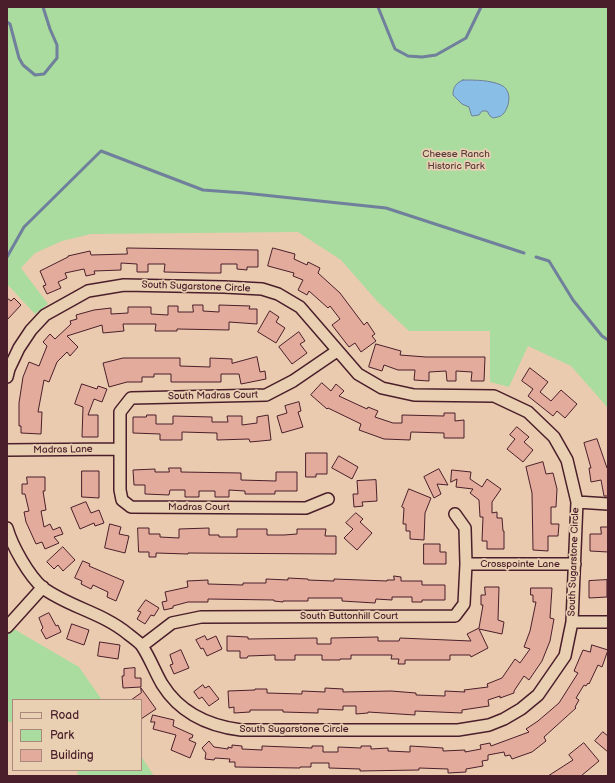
<!DOCTYPE html>
<style>
body{margin:0}
#map{position:relative;width:615px;height:783px;overflow:hidden;background:#ebcbaf;font-family:"Balsamiq Sans",sans-serif}
canvas{display:block}
.frame{position:absolute;inset:0;border:8px solid #4a1f2b;pointer-events:none}
.legend{position:absolute;left:12px;top:699px;width:130px;height:72px;box-sizing:border-box;background:#ead0b2;border:1px solid #aa897c;margin:0;padding:5px 7px;list-style:none;font-size:12px;color:#4a1f2b}
.legend li{display:flex;align-items:center;gap:8px;height:20px}
.legend b{width:20px;border:1px solid #aa897c}
</style>
<div id="map">
<canvas width="615" height="783"></canvas>
<div class="frame"></div>
<ul class="legend">
<li><b style="height:5px;background:#ead0b2"></b>Road</li>
<li><b style="height:11px;background:#a9dc9e"></b>Park</li>
<li><b style="height:11px;background:#e2ab9b"></b>Building</li>
</ul>
</div>
<script>
const ctx = document.querySelector('canvas').getContext('2d');
ctx.lineJoin = 'round';
function fill(path, color) { ctx.fillStyle = color; ctx.fill(path, 'evenodd'); }
function stroke(path, color, width, dash) { ctx.strokeStyle = color; ctx.lineWidth = width; ctx.lineCap = dash ? 'butt' : 'round'; ctx.setLineDash(dash || []); ctx.stroke(path); }
function label(font, color, halo, rows, align = 'center') {
  ctx.font = font + ' "Balsamiq Sans",sans-serif'; ctx.lineWidth = 3.5; ctx.setLineDash([]); ctx.textBaseline = 'middle'; ctx.strokeStyle = halo; ctx.fillStyle = color; for (const [text, x, y, turn = 0] of rows) {
    ctx.save(); ctx.translate(x, y); ctx.rotate((+turn || 0) * Math.PI / 180); ctx.textAlign = isNaN(turn) ? turn : align; if (halo) ctx.strokeText(text, 0, 0); ctx.fillText(text, 0, 0); ctx.restore();
  }
}
fill(new Path2D(`
 M 7,7 L 608,7 L 608,408 L 571,366 L 528,346 L 509,387 L 490,382 L 490,331 L 409,331 L 377,301 L 341,260 L 298,232 L 91,234 L 62,241 L 35,253 L 21,268 L 48,304 L 35,314 L 7,284 Z
 M 7,625 L 79,667 L 102,700 L 13,700 L 13,722 L 7,722 Z
 M 141,756 L 154,776 L 78,776 L 77,770 L 141,770 Z`), '#a9dc9e');
const water = new Path2D(`
 M 463,80 C 475,80 490,80 501,85 C 512,90 510,105 504,113 C 501,117 497,117 493,118 L 490,116 L 487,111 L 482,111 L 479,115 L 472,116 L 471,114 L 469,107 L 462,104 L 453,95 C 453,87 456,83 463,80 Z`);
fill(water, '#89bfe6');
stroke(water, '#707f9b', 1);
stroke(new Path2D(`
 M 378,7 L 395,49 L 408,56 L 422,57 L 436,55 L 466,38 L 481,7
 M 7,22 L 10,24 L 19,58 L 23,65 L 35,75 L 44,74 L 57,58 L 57,45 L 50,29 L 43,7
 M 7,257 L 24,227 L 101,151 L 203,190 L 244,193 L 386,208 L 524,253
 M 536,257 L 549,261 L 573,300 L 602,336 L 608,340`), '#707f9b', 3);
const building = new Path2D(`
 M 127,248 L 258,250 L 258,267 L 247,267 L 247,270 L 237,269 L 237,264 L 221,264 L 221,273 L 209,273 L 164,272 L 165,264 L 148,264 L 148,272 L 137,272 L 137,264 L 121,263 L 121,270 L 94,271 L 95,274 L 86,276 L 84,269 L 65,273 L 67,278 L 58,282 L 61,288 L 47,294 L 43,286 L 46,285 L 40,271 L 68,257 L 68,256 L 90,251 L 91,255 L 127,254 Z
 M 273,248 L 295,254 L 294,259 L 307,265 L 308,262 L 320,268 L 318,273 L 340,293 L 364,325 L 367,322 L 375,334 L 372,336 L 376,341 L 361,352 L 355,343 L 349,347 L 332,325 L 340,319 L 330,306 L 328,308 L 309,291 L 307,295 L 298,290 L 303,280 L 293,276 L 294,273 L 268,266 Z
 M 7,298 L 11,301 L 14,298 L 21,305 L 7,320 Z
 M 193,305 L 203,305 L 203,311 L 219,312 L 219,305 L 250,306 L 249,309 L 257,309 L 257,324 L 229,322 L 229,330 L 177,329 L 177,331 L 155,331 L 156,324 L 123,324 L 124,331 L 103,333 L 102,325 L 67,336 L 78,347 L 70,356 L 67,352 L 57,362 L 49,382 L 44,380 L 38,412 L 42,412 L 41,434 L 21,433 L 21,426 L 19,426 L 19,403 L 23,377 L 29,362 L 39,366 L 47,346 L 43,342 L 50,334 L 55,339 L 71,324 L 70,321 L 77,319 L 76,315 L 94,310 L 111,308 L 111,314 L 128,313 L 128,307 L 151,307 L 151,314 L 168,315 L 168,306 L 178,306 L 178,312 L 193,312 Z
 M 270,311 L 279,317 L 276,322 L 285,328 L 276,343 L 258,332 Z
 M 299,332 L 305,341 L 300,344 L 307,353 L 292,364 L 279,347 Z
 M 376,344 L 401,351 L 400,355 L 426,357 L 485,357 L 484,381 L 471,381 L 472,372 L 456,371 L 456,381 L 447,381 L 446,371 L 429,372 L 429,381 L 414,380 L 415,370 L 398,370 L 384,365 L 382,371 L 369,367 Z
 M 257,357 L 260,372 L 265,371 L 266,379 L 241,384 L 239,374 L 221,374 L 221,382 L 171,382 L 171,374 L 154,374 L 154,377 L 142,377 L 142,382 L 127,382 L 109,387 L 103,363 L 123,358 L 180,358 L 180,366 L 210,367 L 210,358 L 232,359 L 232,363 Z
 M 530,368 L 548,382 L 540,392 L 551,401 L 561,390 L 577,404 L 565,418 L 557,411 L 553,416 L 528,396 L 533,389 L 522,381 Z
 M 322,383 L 331,391 L 336,384 L 344,391 L 339,396 L 367,409 L 368,407 L 378,411 L 375,417 L 393,423 L 402,423 L 402,415 L 444,416 L 444,413 L 455,413 L 455,421 L 464,420 L 464,438 L 444,438 L 444,433 L 411,432 L 410,440 L 384,439 L 359,430 L 361,424 L 328,408 L 327,409 L 311,395 Z
 M 82,384 L 97,389 L 98,386 L 107,389 L 102,402 L 94,399 L 88,415 L 98,415 L 98,437 L 82,437 L 83,407 L 75,404 Z
 M 299,402 L 301,411 L 298,412 L 303,427 L 282,433 L 277,416 L 287,413 L 285,406 Z
 M 147,415 L 156,415 L 156,424 L 173,424 L 173,416 L 212,417 L 212,422 L 228,422 L 227,416 L 242,416 L 242,425 L 257,423 L 257,417 L 268,415 L 271,440 L 250,442 L 249,439 L 217,440 L 217,433 L 182,432 L 182,440 L 160,440 L 160,434 L 133,433 L 133,417 L 146,417 Z
 M 517,427 L 529,437 L 524,442 L 533,450 L 523,462 L 507,449 L 515,439 L 510,435 Z
 M 597,439 L 607,468 L 608,468 L 608,496 L 604,496 L 601,480 L 591,482 L 589,468 L 591,468 L 584,443 Z
 M 306,453 L 327,453 L 327,474 L 316,474 L 316,477 L 306,477 Z
 M 339,456 L 358,467 L 352,479 L 332,468 Z
 M 543,462 L 546,474 L 553,473 L 557,489 L 556,507 L 551,507 L 551,524 L 559,524 L 558,536 L 548,536 L 548,551 L 533,550 L 532,493 L 526,467 Z
 M 169,468 L 181,468 L 181,472 L 241,473 L 241,480 L 276,481 L 276,472 L 297,472 L 297,491 L 275,491 L 275,494 L 245,494 L 245,491 L 229,490 L 229,497 L 215,497 L 215,491 L 199,491 L 199,497 L 185,497 L 185,490 L 170,490 L 169,495 L 145,494 L 145,485 L 134,485 L 133,470 L 155,469 L 155,472 L 169,472 Z
 M 439,469 L 448,485 L 437,484 L 441,494 L 434,498 L 424,477 Z
 M 452,470 L 471,472 L 470,479 L 482,487 L 487,479 L 501,489 L 492,502 L 492,513 L 497,512 L 497,518 L 502,518 L 503,531 L 504,531 L 504,549 L 487,549 L 487,541 L 482,541 L 483,517 L 480,517 L 479,500 L 470,493 L 473,489 L 456,487 L 457,479 L 451,482 Z
 M 82,471 L 99,471 L 99,498 L 82,497 Z
 M 27,477 L 45,477 L 45,491 L 43,491 L 46,510 L 41,511 L 44,527 L 50,524 L 53,530 L 60,527 L 63,534 L 54,537 L 59,543 L 45,549 L 42,542 L 36,544 L 26,522 L 24,512 L 29,511 L 25,494 L 22,494 L 22,484 L 27,484 Z
 M 376,480 L 377,501 L 362,502 L 363,506 L 354,507 L 353,494 L 358,494 L 357,481 Z
 M 409,489 L 431,498 L 425,513 L 424,540 L 410,539 L 410,531 L 406,531 L 406,524 L 403,524 L 404,508 L 402,507 Z
 M 86,502 L 91,513 L 99,510 L 104,523 L 95,526 L 94,523 L 80,529 L 71,508 Z
 M 356,513 L 363,519 L 360,522 L 372,533 L 357,550 L 344,538 L 353,529 L 346,523 Z
 M 110,524 L 121,527 L 119,534 L 129,536 L 125,553 L 105,548 Z
 M 601,527 L 608,527 L 608,552 L 590,551 L 590,534 L 601,534 Z
 M 138,528 L 149,528 L 149,534 L 160,534 L 160,537 L 179,538 L 179,529 L 209,528 L 209,535 L 219,535 L 219,537 L 237,537 L 237,529 L 267,529 L 267,535 L 284,535 L 297,534 L 297,529 L 326,529 L 325,536 L 336,536 L 336,554 L 188,553 L 188,554 L 156,553 L 156,557 L 149,557 L 149,552 L 139,552 Z
 M 424,544 L 440,544 L 440,552 L 446,552 L 446,564 L 424,564 Z
 M 63,547 L 75,560 L 63,571 L 58,565 L 54,569 L 47,562 Z
 M 83,561 L 90,564 L 89,566 L 124,581 L 116,601 L 107,597 L 108,592 L 93,585 L 91,589 L 81,584 L 82,581 L 75,578 Z
 M 394,576 L 401,577 L 401,581 L 422,581 L 422,585 L 445,585 L 445,600 L 422,600 L 422,602 L 412,602 L 412,597 L 392,597 L 392,600 L 376,599 L 375,603 L 342,601 L 342,598 L 308,598 L 308,601 L 283,601 L 283,602 L 274,601 L 274,600 L 208,599 L 208,602 L 188,602 L 173,606 L 173,608 L 164,610 L 162,602 L 167,601 L 165,592 L 188,587 L 187,581 L 208,580 L 208,584 L 243,585 L 243,583 L 266,583 L 266,579 L 288,580 L 288,578 L 308,579 L 308,580 L 334,581 L 334,579 L 387,581 L 387,580 L 394,580 Z
 M 607,580 L 607,597 L 589,598 L 589,581 Z
 M 485,587 L 499,587 L 498,620 L 504,622 L 502,634 L 479,629 L 488,648 L 471,657 L 470,655 L 450,655 L 450,660 L 405,660 L 405,664 L 398,664 L 399,659 L 391,659 L 392,655 L 351,655 L 351,659 L 340,659 L 340,660 L 322,660 L 322,655 L 295,655 L 295,660 L 275,660 L 275,655 L 248,656 L 247,658 L 240,658 L 240,651 L 227,651 L 227,636 L 248,637 L 248,639 L 317,638 L 317,644 L 331,644 L 331,638 L 378,637 L 378,641 L 399,641 L 400,638 L 471,641 L 467,634 L 479,628 L 483,605 L 481,605 L 481,595 L 485,595 Z
 M 531,588 L 552,588 L 550,618 L 554,619 L 550,641 L 542,661 L 529,680 L 524,676 L 514,691 L 514,693 L 500,698 L 500,696 L 488,700 L 489,706 L 462,710 L 462,713 L 415,711 L 415,715 L 368,712 L 368,713 L 356,714 L 356,706 L 343,706 L 343,710 L 318,709 L 318,713 L 283,712 L 283,710 L 250,710 L 250,712 L 234,713 L 234,707 L 229,708 L 228,691 L 255,690 L 255,689 L 267,689 L 267,693 L 302,694 L 302,691 L 325,692 L 325,688 L 343,689 L 343,692 L 391,691 L 416,693 L 416,695 L 445,696 L 445,691 L 465,692 L 464,690 L 488,687 L 487,684 L 502,678 L 515,659 L 520,663 L 530,649 L 524,647 L 530,631 L 536,602 L 533,602 L 533,595 L 531,595 Z
 M 146,600 L 159,608 L 154,616 L 151,615 L 145,624 L 137,619 L 141,612 L 138,611 Z
 M 49,613 L 56,626 L 58,625 L 61,632 L 46,639 L 41,630 L 43,628 L 39,618 Z
 M 72,624 L 89,630 L 84,645 L 67,639 Z
 M 205,636 L 207,640 L 216,636 L 222,649 L 207,656 L 203,648 L 201,649 L 196,640 Z
 M 100,642 L 120,645 L 118,659 L 98,656 Z
 M 592,645 L 608,650 L 602,667 L 598,665 L 589,684 L 588,683 L 586,686 L 584,685 L 576,698 L 579,700 L 575,707 L 576,708 L 544,737 L 546,741 L 532,752 L 512,759 L 510,755 L 505,756 L 504,752 L 488,755 L 488,760 L 482,761 L 483,766 L 466,769 L 466,772 L 448,773 L 448,769 L 419,768 L 419,770 L 360,771 L 360,769 L 329,768 L 329,763 L 311,763 L 311,767 L 300,767 L 300,768 L 235,767 L 235,762 L 229,762 L 230,759 L 215,758 L 214,760 L 205,759 L 206,753 L 202,748 L 209,741 L 214,747 L 228,749 L 228,747 L 232,748 L 232,745 L 242,746 L 242,749 L 262,750 L 262,746 L 312,748 L 312,746 L 323,746 L 323,752 L 338,752 L 338,747 L 361,748 L 361,746 L 371,746 L 371,749 L 388,748 L 388,751 L 410,752 L 410,746 L 443,748 L 443,751 L 465,750 L 465,752 L 481,749 L 480,745 L 490,743 L 491,746 L 529,732 L 526,729 L 538,721 L 559,703 L 578,673 L 574,671 L 583,650 L 590,652 Z
 M 181,650 L 189,668 L 174,674 L 170,665 L 173,664 L 170,655 Z
 M 135,668 L 135,678 L 141,678 L 141,687 L 123,688 L 122,676 L 124,676 L 124,669 Z
 M 203,685 L 205,688 L 209,686 L 219,699 L 209,706 L 202,697 L 199,699 L 194,692 Z
 M 141,688 L 156,709 L 141,719 L 141,700 L 131,700 L 141,693 Z
 M 153,715 L 174,720 L 173,726 L 193,735 L 192,738 L 190,738 L 189,740 L 196,743 L 190,758 L 171,750 L 176,735 L 153,729 L 155,722 L 151,722 Z
 M 603,732 L 608,736 L 608,752 L 595,741 Z
 M 584,743 L 599,761 L 581,776 L 548,776 L 573,760 L 569,755 Z`);
fill(building, '#e2ab9b');
stroke(building, '#4a1f2b', 1);
const minor = new Path2D(`
 M 7,377 L 9,369 L 19,348 L 31,330 L 45,315 L 88,291 L 124,285 L 224,287 L 262,289 L 278,294 L 300,307 L 358,374 L 382,388 L 414,395 L 494,396 L 528,412 L 554,437 L 567,460 L 577,502 L 572,622 L 565,656 L 538,695 L 521,709 L 504,719 L 489,725 L 458,730 L 241,730 C 208,726 180,713 162,684 C 155,672 150,658 142,646 C 139,642 133,638 128,634 C 103,613 69,607 43,588 C 29,576 12,546 7,528
 M 7,450 L 120,449
 M 328,499 L 306,508 L 131,507 L 122,500 L 120,490 L 120,412 L 131,398 L 266,395 L 293,381 L 337,351
 M 577,502 L 608,504
 M 466,564 L 575,564
 M 572,622 L 608,622
 M 7,627 L 43,587
 M 142,646 L 172,623 L 201,617 L 455,616 L 464,604 L 466,564 L 465,528 L 455,514`);
stroke(minor, '#4a1f2b', 14);
stroke(minor, '#ead0b2', 11);
label('10px', '#583b3c', '#ead0b2', [
 ["Cheese Ranch",456,154],
 ["Historic Park",456,166]
]);
label('10px', '#4a1f2b', '#ead0b2', [
 ["South Sugarstone Circle",196,287,2],
 ["South Madras Court",213,396,-1],
 ["Madras Lane",63,450,-1],
 ["Madras Court",199,507],
 ["South Sugarstone Circle",574,562,-88],
 ["Crosspointe Lane",520,564],
 ["South Buttonhill Court",349,616],
 ["South Sugarstone Circle",294,729]
]);
</script>
